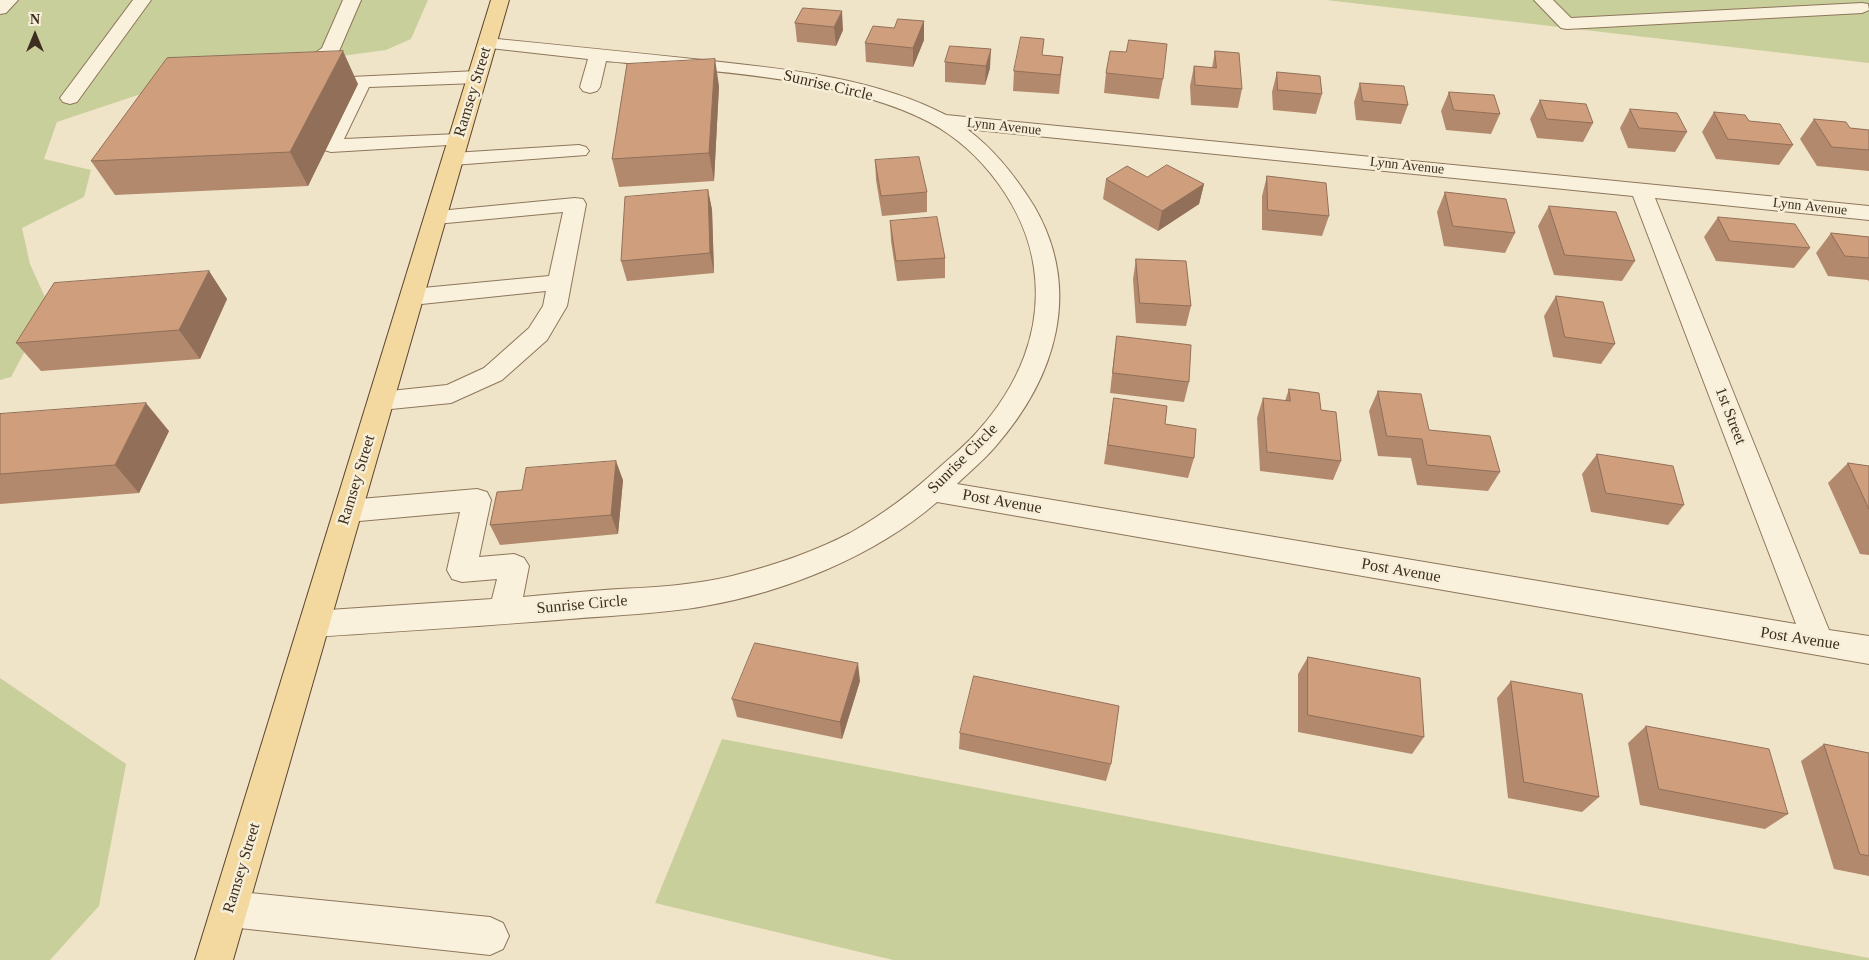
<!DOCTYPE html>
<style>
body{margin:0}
#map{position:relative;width:1869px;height:960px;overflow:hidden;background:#f0e4c8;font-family:Georgia,serif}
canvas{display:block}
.north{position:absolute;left:10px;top:10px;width:50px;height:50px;-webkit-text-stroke:4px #f7eed8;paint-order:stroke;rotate:0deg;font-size:14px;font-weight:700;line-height:20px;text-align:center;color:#3d2e20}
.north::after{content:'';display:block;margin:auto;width:18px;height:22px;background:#3d2e20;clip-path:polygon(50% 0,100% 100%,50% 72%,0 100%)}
</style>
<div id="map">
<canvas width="1869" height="960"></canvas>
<div class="north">N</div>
</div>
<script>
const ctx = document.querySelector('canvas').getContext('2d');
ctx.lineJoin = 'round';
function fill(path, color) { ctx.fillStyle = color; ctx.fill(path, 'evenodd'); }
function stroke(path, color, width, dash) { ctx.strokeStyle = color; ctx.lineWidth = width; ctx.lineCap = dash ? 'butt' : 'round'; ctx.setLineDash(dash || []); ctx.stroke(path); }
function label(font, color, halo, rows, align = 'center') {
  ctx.font = font + ' Georgia,serif'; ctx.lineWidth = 5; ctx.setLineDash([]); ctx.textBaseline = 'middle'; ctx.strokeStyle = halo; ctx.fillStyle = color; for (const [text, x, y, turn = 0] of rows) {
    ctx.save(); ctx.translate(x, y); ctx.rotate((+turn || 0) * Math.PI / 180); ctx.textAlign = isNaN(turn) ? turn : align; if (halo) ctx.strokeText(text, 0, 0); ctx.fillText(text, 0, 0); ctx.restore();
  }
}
fill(new Path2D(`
 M 0,0 L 428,0 L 411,39 L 386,50 L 195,76 L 57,122 L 44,159 L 91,170 L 84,197 L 22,228 L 30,264 L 49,306 L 11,377 L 0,380 Z
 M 1326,0 L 1869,0 L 1869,63 Z
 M 0,678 L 126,764 L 99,906 L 50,960 L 0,960 Z
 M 722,739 L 1869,958 L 1869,960 L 893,960 L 655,903 Z`), '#c9cf9b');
const minor = new Path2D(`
 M 0,0 L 18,0 L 6,13 L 0,14 Z
 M 133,0 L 151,0 L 77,102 L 70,104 L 63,102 L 60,98 Z
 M 343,0 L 361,0 L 339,51 L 314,72 L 309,79 L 477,71 L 484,73 L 486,77 L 484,81 L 477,83 L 369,87 L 344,139 L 458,134 L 465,136 L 468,140 L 465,144 L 331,152 L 324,150 L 321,146 L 350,88 L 296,91 L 289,89 L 287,85 L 300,64 L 322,48 Z
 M 1534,0 L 1553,0 L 1571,18 L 1862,3 L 1868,4 L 1869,10 L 1862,13 L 1567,29 L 1561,28 Z
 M 487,38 C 559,45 631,52 703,60 C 784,69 873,77 946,115 L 1869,206 L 1869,220 L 1655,198 L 1829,630 L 1869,636 L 1869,664 L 937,502 C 875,556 785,592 705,606 C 661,614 615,615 570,619 C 485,626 399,631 314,637 L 303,633 L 299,624 L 303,615 L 314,611 L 492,599 L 497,579 L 462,582 L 452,579 L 447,570 L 460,512 L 348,522 L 338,519 L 334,511 L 338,503 L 348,500 L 477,489 L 487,492 L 491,500 L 479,557 L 514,554 L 524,558 L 529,566 L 523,597 C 555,594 587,591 619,589 C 657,587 695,585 732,576 C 772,566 814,552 850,533 C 884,514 914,491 942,465 C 954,454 967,444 977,432 C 1018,387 1043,330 1034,268 C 1026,209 982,150 929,122 C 840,76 705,71 606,61 L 600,87 L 597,91 L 590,93 L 583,91 L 580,87 L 588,59 L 481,47 L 478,43 L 481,39 ZM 967,129 L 1633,196 L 1796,624 L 957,484 C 969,472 983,461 995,447 C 1056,378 1083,290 1034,206 C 1016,177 995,150 967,129 Z
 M 579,145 L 586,147 L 589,151 L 586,155 L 453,165 L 446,163 L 443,159 L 446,155 L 453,153 Z
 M 575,198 L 583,199 L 586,204 L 567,306 L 547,340 L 502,380 L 451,403 L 381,410 L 372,408 L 368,401 L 372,394 L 381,392 L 447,385 L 484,368 L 529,328 L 543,306 L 546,291 L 412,305 L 404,302 L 400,297 L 404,292 L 412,289 L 549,276 L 563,212 L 436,224 L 428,222 L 425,217 L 428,212 Z
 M 230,891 L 490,917 L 503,923 L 509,936 L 503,949 L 490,955 L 230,927 L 217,922 L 212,909 L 217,896 Z`);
const major = new Path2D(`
 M 491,0 L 509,0 L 233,960 L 195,960 Z`);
stroke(minor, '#8d765c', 2);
stroke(major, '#5b4430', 2);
fill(minor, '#faf1dc');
fill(major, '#f3d9a0');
fill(new Path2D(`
 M 803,8 L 843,30 L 836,46 L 797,42 L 795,23 Z
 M 924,21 L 924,40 L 913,67 L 866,62 L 865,43 L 894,28 Z
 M 950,46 L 990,68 L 985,85 L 945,82 L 945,62 Z
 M 1215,51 L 1242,89 L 1238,108 L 1191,105 L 1190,86 L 1194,66 L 1212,68 Z
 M 1043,55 L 1063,57 L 1059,94 L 1013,91 L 1014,71 Z
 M 1277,72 L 1322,94 L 1316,114 L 1273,110 L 1272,92 Z
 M 1106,73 L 1163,79 L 1159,99 L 1104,93 Z
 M 1360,83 L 1408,105 L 1401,124 L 1356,120 L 1354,102 Z
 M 358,84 L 308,186 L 115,195 L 91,161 Z
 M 719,86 L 714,181 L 619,187 L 612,159 Z
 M 1449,92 L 1500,114 L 1491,134 L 1446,130 L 1441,111 Z
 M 1540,100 L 1593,123 L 1583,142 L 1537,138 L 1530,119 Z
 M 1630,109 L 1687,132 L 1675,152 L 1628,148 L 1620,128 Z
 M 1714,112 L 1749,121 L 1793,145 L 1779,165 L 1716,159 L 1702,132 Z
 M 1814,119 L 1850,128 L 1869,130 L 1869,171 L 1817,166 L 1800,139 Z
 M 875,160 L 927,192 L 927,212 L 882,216 L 876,180 Z
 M 1267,176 L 1329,216 L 1322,236 L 1262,230 L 1262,196 Z
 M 1147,177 L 1204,184 L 1199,204 L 1158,231 L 1103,199 L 1106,179 Z
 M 708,190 L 712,210 L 714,273 L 627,281 L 621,261 Z
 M 1445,192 L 1515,233 L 1505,253 L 1444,246 L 1437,212 Z
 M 1549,206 L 1635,261 L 1622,281 L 1554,275 L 1538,226 Z
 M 1718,217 L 1810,248 L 1794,268 L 1716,261 L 1704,237 Z
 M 890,221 L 945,258 L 945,278 L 897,281 L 891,241 Z
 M 1831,233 L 1869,237 L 1869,282 L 1868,280 L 1828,276 L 1816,253 Z
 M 1136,259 L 1191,306 L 1186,326 L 1136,323 L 1133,279 Z
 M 209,271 L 227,299 L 200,359 L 41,371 L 16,343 Z
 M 1556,296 L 1615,344 L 1601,364 L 1553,357 L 1544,316 Z
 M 1117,336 L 1189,382 L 1184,402 L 1110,393 L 1114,356 Z
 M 1289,389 L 1321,410 L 1341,461 L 1333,480 L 1260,471 L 1257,418 L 1263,398 L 1285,401 Z
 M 1378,391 L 1429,430 L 1500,472 L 1488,491 L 1417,485 L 1411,458 L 1378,456 L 1369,411 Z
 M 1114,398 L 1165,424 L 1194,458 L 1188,478 L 1104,464 Z
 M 0,413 L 1,414 L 169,431 L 139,493 L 0,504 Z
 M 1597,454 L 1684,505 L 1668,525 L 1591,512 L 1582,474 Z
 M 1848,463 L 1869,466 L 1869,555 L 1860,554 L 1828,483 Z
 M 623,480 L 618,534 L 500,545 L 490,525 Z
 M 1308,657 L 1424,737 L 1412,754 L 1298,732 L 1298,674 Z
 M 860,681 L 842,739 L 737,717 L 732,699 Z
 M 1511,681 L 1599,797 L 1582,812 L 1508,798 L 1497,698 Z
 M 1646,726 L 1788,814 L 1765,829 L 1640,805 L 1628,743 Z
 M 960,733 L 1111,764 L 1106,781 L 959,749 Z
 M 1824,744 L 1869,753 L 1869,876 L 1834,869 L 1801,761 Z`), '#b2896c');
fill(new Path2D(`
 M 842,11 L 843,30 L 836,46 L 834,27 Z
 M 924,21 L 924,40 L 913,67 L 913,48 Z
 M 991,49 L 990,68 L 985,85 L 986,66 Z
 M 343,51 L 358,84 L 308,186 L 290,152 Z
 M 715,59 L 719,86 L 714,181 L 709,153 Z
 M 1204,184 L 1199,204 L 1158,231 L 1162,211 Z
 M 708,190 L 712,210 L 714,273 L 710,253 Z
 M 209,271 L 227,299 L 200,359 L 179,330 Z
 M 146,403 L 169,431 L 139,493 L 115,465 Z
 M 616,461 L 623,480 L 618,534 L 611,515 Z
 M 858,663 L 860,681 L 842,739 L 840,722 Z`), '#916f58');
const building = new Path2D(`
 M 803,8 L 842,11 L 834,27 L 795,23 Z
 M 898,19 L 924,21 L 913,48 L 865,43 L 873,26 L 894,28 Z
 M 1021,37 L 1044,39 L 1042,55 L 1063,57 L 1060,75 L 1014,71 Z
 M 1129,40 L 1167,44 L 1163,79 L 1106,73 L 1110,51 L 1126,52 Z
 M 950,46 L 991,49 L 986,66 L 945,62 Z
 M 343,51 L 290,152 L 91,161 L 167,58 Z
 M 1215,51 L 1239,53 L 1242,89 L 1195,85 L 1194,66 L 1216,68 Z
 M 715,59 L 709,153 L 612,159 L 627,64 Z
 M 1277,72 L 1320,76 L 1322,94 L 1278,90 Z
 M 1360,83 L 1404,86 L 1408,105 L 1363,101 Z
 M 1449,92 L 1494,95 L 1500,114 L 1454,110 Z
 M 1540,100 L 1586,104 L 1593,123 L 1547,119 Z
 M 1630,109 L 1677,113 L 1687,132 L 1639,128 Z
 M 1714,112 L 1745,115 L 1749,121 L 1780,124 L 1793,145 L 1728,139 Z
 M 1814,119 L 1846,122 L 1850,128 L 1869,130 L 1869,150 L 1832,147 Z
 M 919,157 L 927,192 L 881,196 L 875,160 Z
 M 1167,165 L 1204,184 L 1162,211 L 1106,179 L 1127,166 L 1147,177 Z
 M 1267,176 L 1326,183 L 1329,216 L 1268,210 Z
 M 708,190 L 710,253 L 621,261 L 625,197 Z
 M 1445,192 L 1506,199 L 1515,233 L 1453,226 Z
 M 1549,206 L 1616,212 L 1635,261 L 1565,255 Z
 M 937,217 L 945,258 L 896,261 L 890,221 Z
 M 1718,217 L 1795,224 L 1810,248 L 1730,241 Z
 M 1831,233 L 1869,237 L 1869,258 L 1845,256 Z
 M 1136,259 L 1186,261 L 1191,306 L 1140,303 Z
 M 209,271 L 179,330 L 16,343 L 54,283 Z
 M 1556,296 L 1603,302 L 1615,344 L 1565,337 Z
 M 1117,336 L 1191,345 L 1189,382 L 1113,373 Z
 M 1289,389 L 1319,393 L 1321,410 L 1336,412 L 1341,461 L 1267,452 L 1263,398 L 1290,401 Z
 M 1378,391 L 1421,394 L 1429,430 L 1490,436 L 1500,472 L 1427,465 L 1422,439 L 1387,436 Z
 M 1114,398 L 1167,406 L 1165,424 L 1196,429 L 1194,458 L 1108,445 Z
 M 146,403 L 115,465 L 0,474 L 0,414 Z
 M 1597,454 L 1673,466 L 1684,505 L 1606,493 Z
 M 616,461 L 611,515 L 490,525 L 497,492 L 522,490 L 526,468 Z
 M 1848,463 L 1869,466 L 1869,509 Z
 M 755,643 L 858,663 L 840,722 L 732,699 Z
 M 1308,657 L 1420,678 L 1424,737 L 1308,715 Z
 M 974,676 L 1119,706 L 1111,764 L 960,733 Z
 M 1511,681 L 1582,694 L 1599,797 L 1524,782 Z
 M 1646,726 L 1769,749 L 1788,814 L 1659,789 Z
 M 1824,744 L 1869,753 L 1869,856 L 1860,854 Z`);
fill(building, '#cf9f7d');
stroke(building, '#916f58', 1);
label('14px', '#3d2e20', '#f7eed8', [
 ["Lynn Avenue",1004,127,6],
 ["Lynn Avenue",1407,166,6],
 ["Lynn Avenue",1810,207,6]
]);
label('16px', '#3d2e20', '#f7eed8', [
 ["Sunrise Circle",828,86,13],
 ["Ramsey Street",473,92,-73],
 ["1st Street",1730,416,69],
 ["Sunrise Circle",963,459,-45],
 ["Ramsey Street",357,480,-73],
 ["Post Avenue",1002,502,10],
 ["Post Avenue",1401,571,10],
 ["Sunrise Circle",582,605,-5],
 ["Post Avenue",1800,639,9],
 ["Ramsey Street",242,868,-73]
]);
</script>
